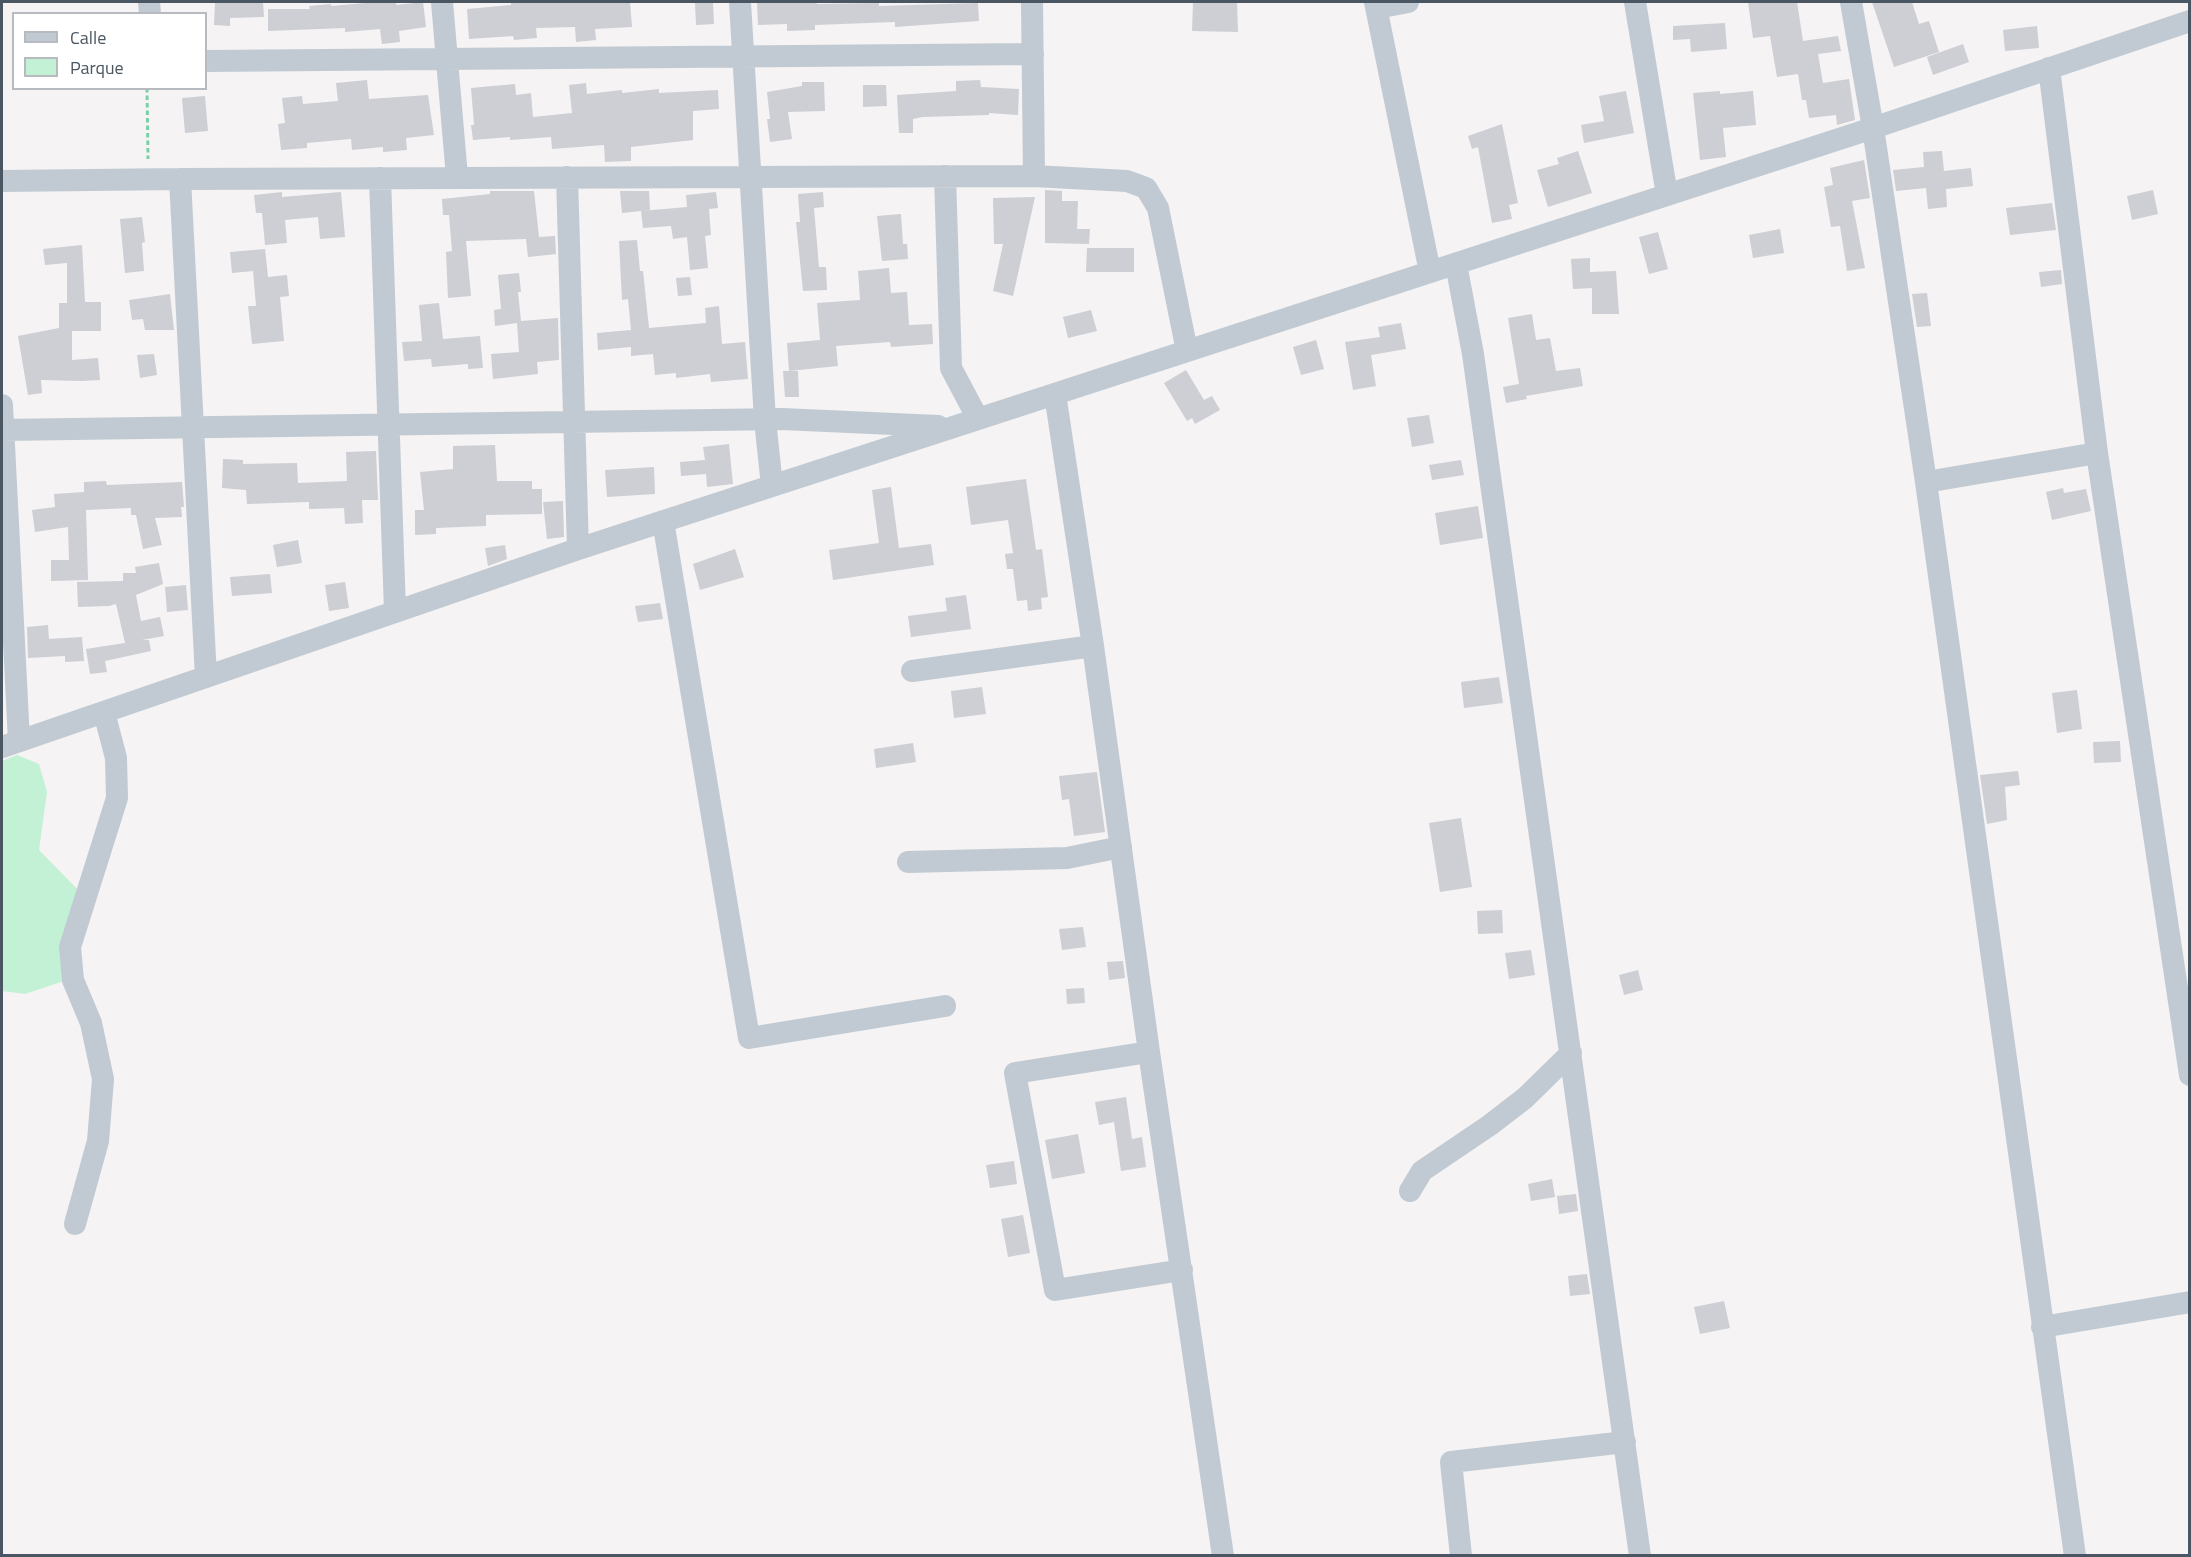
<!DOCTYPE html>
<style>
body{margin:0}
#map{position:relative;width:2191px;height:1557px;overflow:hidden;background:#f5f3f3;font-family:"Titillium Web",sans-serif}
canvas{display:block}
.frame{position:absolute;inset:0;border:3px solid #4a5661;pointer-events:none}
.legend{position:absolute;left:12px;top:12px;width:195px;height:78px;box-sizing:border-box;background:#fff;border:2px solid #b7bbc0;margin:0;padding:8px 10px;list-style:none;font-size:18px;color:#4a5661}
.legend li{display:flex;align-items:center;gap:12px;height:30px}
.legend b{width:30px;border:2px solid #b7bbc0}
</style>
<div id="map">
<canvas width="2191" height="1557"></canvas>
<div class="frame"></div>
<ul class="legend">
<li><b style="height:8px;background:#c1cad2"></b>Calle</li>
<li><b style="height:16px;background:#c3f1d5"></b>Parque</li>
</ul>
</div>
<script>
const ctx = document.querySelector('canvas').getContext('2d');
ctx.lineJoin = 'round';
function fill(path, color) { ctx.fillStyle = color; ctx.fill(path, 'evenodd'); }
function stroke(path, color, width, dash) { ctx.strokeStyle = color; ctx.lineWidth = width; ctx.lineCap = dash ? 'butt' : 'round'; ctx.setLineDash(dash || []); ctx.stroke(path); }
fill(new Path2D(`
 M 17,755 L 39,764 L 47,792 L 39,850 L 78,890 L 82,975 L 25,994 L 2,991 L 2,761 Z`), '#c3f1d5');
fill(new Path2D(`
 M 215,2 L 263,2 L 264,17 L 230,18 L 230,26 L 214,25 Z
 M 377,2 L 396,2 L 396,5 L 423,2 L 426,27 L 399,31 L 400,42 L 382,44 L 380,29 L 345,32 L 345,28 L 268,31 L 268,9 L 310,9 L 309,6 L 331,4 L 331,6 Z
 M 511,2 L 630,2 L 632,27 L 595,29 L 596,40 L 576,42 L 575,27 L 536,28 L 537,38 L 514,40 L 513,36 L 469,39 L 467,9 L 511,5 Z
 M 713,2 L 714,24 L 696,25 L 695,3 Z
 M 816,2 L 817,4 L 879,3 L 879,6 L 978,3 L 979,21 L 895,27 L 895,22 L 815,25 L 815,30 L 787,31 L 787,24 L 758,25 L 757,3 Z
 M 1193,2 L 1237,2 L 1238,32 L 1192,31 Z
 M 1748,2 L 1797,2 L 1803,41 L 1838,36 L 1841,51 L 1818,54 L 1823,83 L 1849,79 L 1855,120 L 1837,125 L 1836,115 L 1809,118 L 1806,100 L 1802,100 L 1798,74 L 1777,77 L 1770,36 L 1753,38 Z
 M 1872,2 L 1912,2 L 1919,24 L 1929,21 L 1939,52 L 1894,67 Z
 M 1725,23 L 1727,49 L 1691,52 L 1690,39 L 1673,40 L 1673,26 Z
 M 2037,26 L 2039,48 L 2005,51 L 2003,30 Z
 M 1963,44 L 1969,62 L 1933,75 L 1927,57 Z
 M 367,80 L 369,99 L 428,95 L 434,135 L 406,138 L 407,150 L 383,152 L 383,147 L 352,150 L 351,139 L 307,143 L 307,148 L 281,150 L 278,124 L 285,123 L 282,98 L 302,96 L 303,104 L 338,101 L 336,83 Z
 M 980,80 L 981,87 L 1019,89 L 1018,115 L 989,113 L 989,115 L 923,117 L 913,119 L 913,133 L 899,133 L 897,95 L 956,91 L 956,81 Z
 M 802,82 L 824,82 L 825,111 L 788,112 L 792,139 L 770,142 L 767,119 L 770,119 L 767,92 L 802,86 Z
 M 586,83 L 587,94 L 622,90 L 622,93 L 659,89 L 659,93 L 718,90 L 719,109 L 693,111 L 693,140 L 631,147 L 631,161 L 605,162 L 604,145 L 552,149 L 551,137 L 510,140 L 510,137 L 473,140 L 471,125 L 474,125 L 471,88 L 515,84 L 516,95 L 531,93 L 533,117 L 572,113 L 569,85 Z
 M 863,85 L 886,85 L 887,106 L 863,107 Z
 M 1626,91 L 1634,133 L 1584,143 L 1581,125 L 1604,121 L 1599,96 Z
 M 1720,91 L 1720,94 L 1753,91 L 1756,125 L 1723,128 L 1726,157 L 1700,160 L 1693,93 Z
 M 205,96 L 208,131 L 185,133 L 182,98 Z
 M 1502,124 L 1518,203 L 1509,205 L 1512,219 L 1492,223 L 1478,147 L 1472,149 L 1468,136 Z
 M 1578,151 L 1592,193 L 1548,207 L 1537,170 L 1559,164 L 1557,158 Z
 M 1942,151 L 1944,171 L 1971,168 L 1973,186 L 1946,189 L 1947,207 L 1928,209 L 1926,188 L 1896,191 L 1893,170 L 1924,167 L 1923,152 Z
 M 1864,160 L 1870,198 L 1852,201 L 1865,268 L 1847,271 L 1840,226 L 1831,227 L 1824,187 L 1833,185 L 1830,168 Z
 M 1045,190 L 1062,191 L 1062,201 L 1078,201 L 1077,229 L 1090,229 L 1089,244 L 1045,243 Z
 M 2153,190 L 2158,214 L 2132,220 L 2127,196 Z
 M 490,191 L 534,191 L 539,237 L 555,236 L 556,254 L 528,257 L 526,239 L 466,241 L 471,296 L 448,298 L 446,252 L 452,251 L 449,215 L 443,215 L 442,199 L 490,194 Z
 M 620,191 L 649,191 L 650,210 L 622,213 Z
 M 282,192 L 282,197 L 341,192 L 345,237 L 320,239 L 318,217 L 285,220 L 287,243 L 265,245 L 262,213 L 256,213 L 254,195 Z
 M 716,192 L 718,208 L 709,209 L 711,235 L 705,236 L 708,268 L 690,270 L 687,237 L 673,239 L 671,226 L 643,228 L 641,211 L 687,207 L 686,195 Z
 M 823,192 L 824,207 L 814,208 L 819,267 L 826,267 L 827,290 L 803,291 L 796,222 L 800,222 L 798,194 Z
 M 1035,197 L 1013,296 L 993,291 L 1003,244 L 994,244 L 993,198 Z
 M 2052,203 L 2056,230 L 2010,235 L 2006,208 Z
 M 901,214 L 903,244 L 907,244 L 908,259 L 882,261 L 877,216 Z
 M 142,217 L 145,242 L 142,243 L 144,271 L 125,273 L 120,219 Z
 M 1780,229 L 1784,253 L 1753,258 L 1749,235 Z
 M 1658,232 L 1668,269 L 1649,274 L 1639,237 Z
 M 637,240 L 640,271 L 643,271 L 649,328 L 706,323 L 705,308 L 719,306 L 722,344 L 745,342 L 748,379 L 711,382 L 710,374 L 676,378 L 676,373 L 655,375 L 653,354 L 631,356 L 631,347 L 598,350 L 597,333 L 631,330 L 628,299 L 622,300 L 619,241 Z
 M 82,245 L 85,302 L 101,302 L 101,331 L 72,331 L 72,360 L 98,358 L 100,380 L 81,381 L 41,380 L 42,393 L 28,395 L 18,336 L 59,328 L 59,303 L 67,303 L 67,263 L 45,265 L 43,249 Z
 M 1087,248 L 1134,248 L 1134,272 L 1086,272 Z
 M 265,249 L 268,277 L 287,275 L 289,296 L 280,297 L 284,341 L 252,344 L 248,306 L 256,306 L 253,271 L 232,273 L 230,252 Z
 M 1590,258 L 1590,272 L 1616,271 L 1619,314 L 1592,314 L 1592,288 L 1573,289 L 1571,259 Z
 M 889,268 L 891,293 L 907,292 L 909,325 L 932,324 L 933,344 L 891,347 L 890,342 L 836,346 L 838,366 L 789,371 L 787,343 L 820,340 L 817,303 L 860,300 L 858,271 Z
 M 2061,270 L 2062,284 L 2041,287 L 2039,272 Z
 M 519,273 L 521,292 L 518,292 L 521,321 L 558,318 L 559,360 L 537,362 L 538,374 L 493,379 L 491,354 L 519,352 L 517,323 L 495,326 L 494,310 L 501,309 L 498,275 Z
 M 690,277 L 692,295 L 678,296 L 676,278 Z
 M 1927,293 L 1931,326 L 1917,327 L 1912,294 Z
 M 170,294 L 174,330 L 145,330 L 143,319 L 132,320 L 129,300 Z
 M 439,303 L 443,339 L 480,336 L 483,368 L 468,369 L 468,364 L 432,367 L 431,359 L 404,361 L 402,342 L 422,341 L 419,305 Z
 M 1091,310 L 1097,331 L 1068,338 L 1063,317 Z
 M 1532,314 L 1536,340 L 1550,338 L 1556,371 L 1580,368 L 1583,386 L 1526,396 L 1527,399 L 1506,403 L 1503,387 L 1519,384 L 1508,318 Z
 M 1401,323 L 1406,349 L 1371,355 L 1376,386 L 1353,390 L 1345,342 L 1380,337 L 1378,327 Z
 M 1316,340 L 1324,369 L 1301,375 L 1293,347 Z
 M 154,354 L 157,375 L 140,378 L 137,355 Z
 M 1186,370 L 1204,400 L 1212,396 L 1220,410 L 1195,424 L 1192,418 L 1187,421 L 1164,383 Z
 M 783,371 L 798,371 L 799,397 L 785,397 Z
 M 1429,415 L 1434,443 L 1412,447 L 1407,418 Z
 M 729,444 L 733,484 L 707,487 L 706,474 L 681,476 L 680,462 L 705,460 L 703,447 Z
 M 495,445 L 497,481 L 532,481 L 532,489 L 542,489 L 542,514 L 486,515 L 486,526 L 436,528 L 436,534 L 415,535 L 415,510 L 424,510 L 420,472 L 453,469 L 453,446 Z
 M 376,451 L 378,500 L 362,500 L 363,523 L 345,524 L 344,508 L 309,509 L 309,502 L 247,504 L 246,490 L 222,488 L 223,459 L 243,460 L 243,464 L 297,463 L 298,483 L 347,481 L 346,452 Z
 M 1461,460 L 1464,475 L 1432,480 L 1429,465 Z
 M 654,467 L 655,494 L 607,497 L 605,470 Z
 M 1026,479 L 1036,550 L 1042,549 L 1048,597 L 1041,598 L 1042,609 L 1028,611 L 1027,600 L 1017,601 L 1013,569 L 1007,569 L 1005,554 L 1013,553 L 1008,520 L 971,525 L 966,487 Z
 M 106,481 L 107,485 L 182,482 L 184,507 L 181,507 L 182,517 L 155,518 L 162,545 L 143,549 L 136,515 L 131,515 L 131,508 L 86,510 L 88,580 L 51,581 L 51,560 L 69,560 L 68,527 L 35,532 L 32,510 L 55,507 L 54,494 L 84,492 L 84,482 Z
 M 891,487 L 899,548 L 931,544 L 934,565 L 833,580 L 829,550 L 879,543 L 872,490 Z
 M 2063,488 L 2064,493 L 2086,489 L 2091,511 L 2052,520 L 2046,492 Z
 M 563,501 L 564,537 L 547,539 L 543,502 Z
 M 1478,506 L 1483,538 L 1440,545 L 1435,513 Z
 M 298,540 L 302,563 L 277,567 L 273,545 Z
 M 505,545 L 507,559 L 488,566 L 485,548 Z
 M 735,549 L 744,577 L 700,590 L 693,564 Z
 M 159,563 L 163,584 L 136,595 L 141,621 L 160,617 L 164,636 L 142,640 L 149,640 L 151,651 L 105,661 L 107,672 L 90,674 L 86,649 L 125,643 L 116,604 L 109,606 L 78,607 L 77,582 L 123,581 L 123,573 L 136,573 L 135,567 Z
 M 270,574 L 272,593 L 232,596 L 230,577 Z
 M 345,582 L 349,608 L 329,611 L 325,585 Z
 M 186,585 L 188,610 L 167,612 L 165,587 Z
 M 966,595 L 971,629 L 911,637 L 908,616 L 947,611 L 945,598 Z
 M 660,603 L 663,619 L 638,622 L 635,606 Z
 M 48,625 L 49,639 L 82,637 L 84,661 L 65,662 L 65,656 L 28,658 L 27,627 Z
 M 1499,677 L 1503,703 L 1464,708 L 1461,682 Z
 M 982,687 L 986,714 L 954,718 L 951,691 Z
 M 2077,690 L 2082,729 L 2057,733 L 2052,693 Z
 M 2120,741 L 2121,762 L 2094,763 L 2093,742 Z
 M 913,743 L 916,762 L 876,768 L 874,749 Z
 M 2018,771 L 2020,785 L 2005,787 L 2007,820 L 1987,824 L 1980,775 Z
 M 1097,772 L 1105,832 L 1074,836 L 1069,799 L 1062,800 L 1059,776 Z
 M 1461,818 L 1472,887 L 1440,892 L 1429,823 Z
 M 1502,910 L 1503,933 L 1478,934 L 1477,911 Z
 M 1083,927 L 1086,947 L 1062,950 L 1059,929 Z
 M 1531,950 L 1535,975 L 1509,979 L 1505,953 Z
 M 1123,961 L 1125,978 L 1109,980 L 1107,962 Z
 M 1638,970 L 1643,990 L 1624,995 L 1619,975 Z
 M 1084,988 L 1085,1003 L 1067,1004 L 1066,989 Z
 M 1126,1097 L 1132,1139 L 1142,1137 L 1146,1167 L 1121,1171 L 1114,1122 L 1099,1125 L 1095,1102 Z
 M 1078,1134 L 1085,1173 L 1052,1179 L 1045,1140 Z
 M 1014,1161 L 1017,1184 L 990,1188 L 986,1165 Z
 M 1552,1179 L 1555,1197 L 1531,1201 L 1528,1184 Z
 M 1576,1194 L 1578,1211 L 1559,1214 L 1557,1196 Z
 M 1023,1215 L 1030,1253 L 1008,1257 L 1001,1219 Z
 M 1587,1274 L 1590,1294 L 1570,1296 L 1568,1276 Z
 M 1724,1301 L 1730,1328 L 1700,1334 L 1694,1307 Z`), '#cdcfd5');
stroke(new Path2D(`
 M 147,88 L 148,159`), '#7ad0a6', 3, [4.5, 3]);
stroke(new Path2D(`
 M 149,2 L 150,14
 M 442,2 L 457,177
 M 740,2 L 765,420 L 772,486
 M 1032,2 L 1034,176
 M 1375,2 L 1430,272
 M 1635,2 L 1667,195
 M 1851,2 L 1873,128 L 1926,482 L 2075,1556
 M 1377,8 L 1408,2
 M 206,61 L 1033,54
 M 2049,68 L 2097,453 L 2190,1075
 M 945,176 L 951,368 L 978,419
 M 567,177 L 578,549
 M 380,178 L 395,611
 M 2,181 L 180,179
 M 1456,264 L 1473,354 L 1640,1556
 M 1055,394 L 1093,646 L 1149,1052 L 1223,1556
 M 2,405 L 19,741
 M 2,430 L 782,419 L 938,426
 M 1926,482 L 2097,453
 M 663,521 L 749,1038 L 945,1006
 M 912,671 L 1093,646
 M 206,677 L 180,179 L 1034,176 L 1127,181 L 1146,188 L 1158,208 L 1187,351
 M 2,747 L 578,549 L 1873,128 L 2190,21
 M 908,862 L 1067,858 L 1121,847
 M 1149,1052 L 1015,1073 L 1055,1290 L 1182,1270
 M 1410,1191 L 1422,1171 L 1490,1125 L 1525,1098 L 1571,1053
 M 75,1224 L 98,1141 L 103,1079 L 91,1023 L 73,980 L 70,947 L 117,798 L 116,758 L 104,712
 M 2042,1327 L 2190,1302
 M 1461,1556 L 1451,1462 L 1625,1442`), '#c1cad2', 22);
</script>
